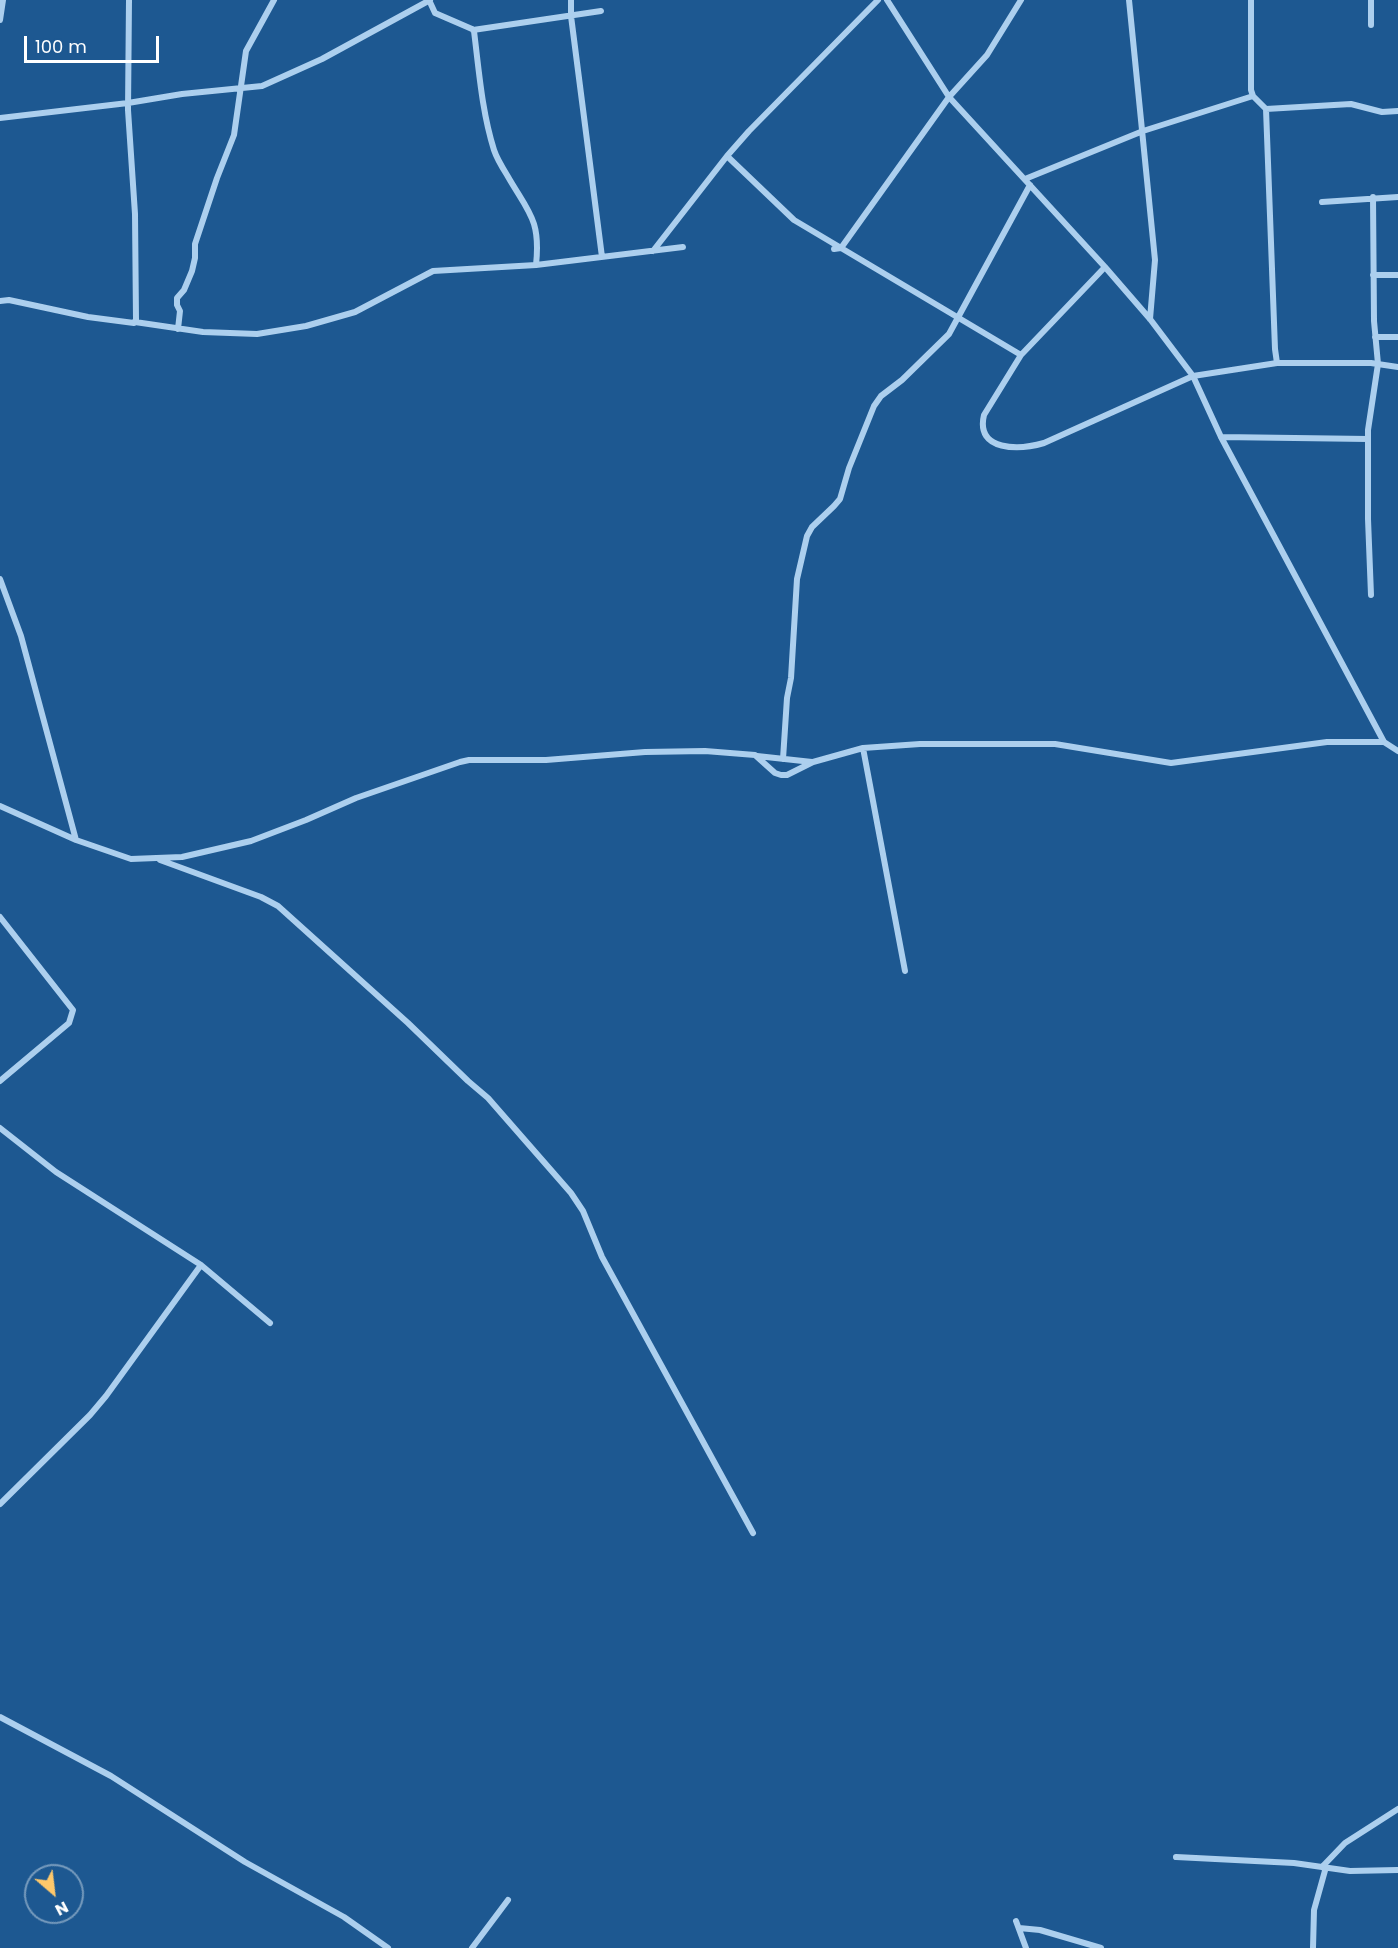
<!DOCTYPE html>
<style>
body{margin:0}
#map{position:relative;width:1398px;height:1948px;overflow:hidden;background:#1d5891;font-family:Poppins,sans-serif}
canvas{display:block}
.north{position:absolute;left:24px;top:1864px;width:60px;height:60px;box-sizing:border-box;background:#1d5891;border:2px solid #779bbd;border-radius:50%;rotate:152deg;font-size:16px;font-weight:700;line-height:24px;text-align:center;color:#fff}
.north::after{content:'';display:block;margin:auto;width:21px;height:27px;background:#fec86b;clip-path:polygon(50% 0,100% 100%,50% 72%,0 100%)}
.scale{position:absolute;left:24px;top:36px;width:135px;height:27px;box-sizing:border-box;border:3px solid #fff;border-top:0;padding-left:8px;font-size:18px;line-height:21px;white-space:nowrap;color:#fff;-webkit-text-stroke:4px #1d5891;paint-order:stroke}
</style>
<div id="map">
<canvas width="1398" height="1948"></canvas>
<div class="north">N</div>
<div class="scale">100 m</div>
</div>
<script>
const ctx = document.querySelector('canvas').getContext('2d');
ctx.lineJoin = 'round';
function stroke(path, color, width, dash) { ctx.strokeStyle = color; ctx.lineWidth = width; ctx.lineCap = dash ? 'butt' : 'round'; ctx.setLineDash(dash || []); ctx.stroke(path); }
stroke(new Path2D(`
 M 429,0 L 435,13 L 472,29 L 474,31 C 479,71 482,112 494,150 C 497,159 502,167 507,175 C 528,212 541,219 536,265
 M 571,0 L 571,16 L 602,257
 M 887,0 L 949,97 L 1105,267 L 1150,319 L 1193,376 L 1221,437 L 1384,742 L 1398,751
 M 1129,0 L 1155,260 L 1150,319
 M 1251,0 L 1251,90 L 1253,96 L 1266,109 L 1275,349 L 1277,363
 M 1371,0 L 1371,25
 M 0,20 L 3,0
 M 473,30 L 601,11
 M 1266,109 L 1351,104 L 1382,112 L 1398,111
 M 0,118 L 128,103 L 182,94 L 262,86 L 322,59 L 430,0
 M 727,156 L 794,220 L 1021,355
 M 1025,179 L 1143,131 L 1253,96
 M 1322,202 L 1398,197
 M 834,249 L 841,248 L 949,97 L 987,55 L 1021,0
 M 653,251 L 727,156 L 749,131 L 878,0
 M 1105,267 L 1021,355 L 984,415 C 975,452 1020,450 1044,443 L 1193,376 L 1277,363 L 1371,363 L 1398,367
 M 1373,275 L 1398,275
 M 0,301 L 9,300 L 88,317 L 134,323 L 136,320 L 135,214 L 128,110 L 129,0
 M 135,322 L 203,332 L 257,334 L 306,326 L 355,312 L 433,271 L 536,265 L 683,247
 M 178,329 L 180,311 L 177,305 L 177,298 L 184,290 L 192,271 L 195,258 L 195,244 L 217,178 L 234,135 L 246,51 L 274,0
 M 1375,337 L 1398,337
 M 1221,437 L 1368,439
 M 0,579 L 21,636 L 76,840
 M 1371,595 L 1368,519 L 1368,430 L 1378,364 L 1374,321 L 1373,197
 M 863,748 L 905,971
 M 757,756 L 812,762
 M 783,759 L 787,698 L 791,678 L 797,579 L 807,536 L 812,527 L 834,506 L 840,499 L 849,468 L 874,406 L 881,396 L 902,380 L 949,334 L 1030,185
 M 0,806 L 76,840 L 131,859 L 182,857 L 251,841 L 306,820 L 356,798 L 460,762 L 469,760 L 546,760 L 645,752 L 705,751 L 755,755 L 775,773 L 781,775 L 787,775 L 813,762 L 863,748 L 920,744 L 1055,744 L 1171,763 L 1327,742 L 1384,742
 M 160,860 L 261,897 L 278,906 L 408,1023 L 468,1081 L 488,1098 L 571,1193 L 583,1211 L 602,1257 L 753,1533
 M 0,917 L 73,1010 L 69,1023 L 0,1081
 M 0,1128 L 56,1172 L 201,1265 L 270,1323
 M 0,1504 L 90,1415 L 106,1396 L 201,1265
 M 0,1717 L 111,1776 L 245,1862 L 344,1917 L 388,1948
 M 1176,1857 L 1294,1863 L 1350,1871 L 1398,1870
 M 1322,1867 L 1345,1843 L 1398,1809
 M 1016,1921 L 1026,1948
 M 1019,1928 L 1040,1930 L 1101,1948
 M 472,1948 L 508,1900
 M 1313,1948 L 1314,1910 L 1326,1867`), '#accfee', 6);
</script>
